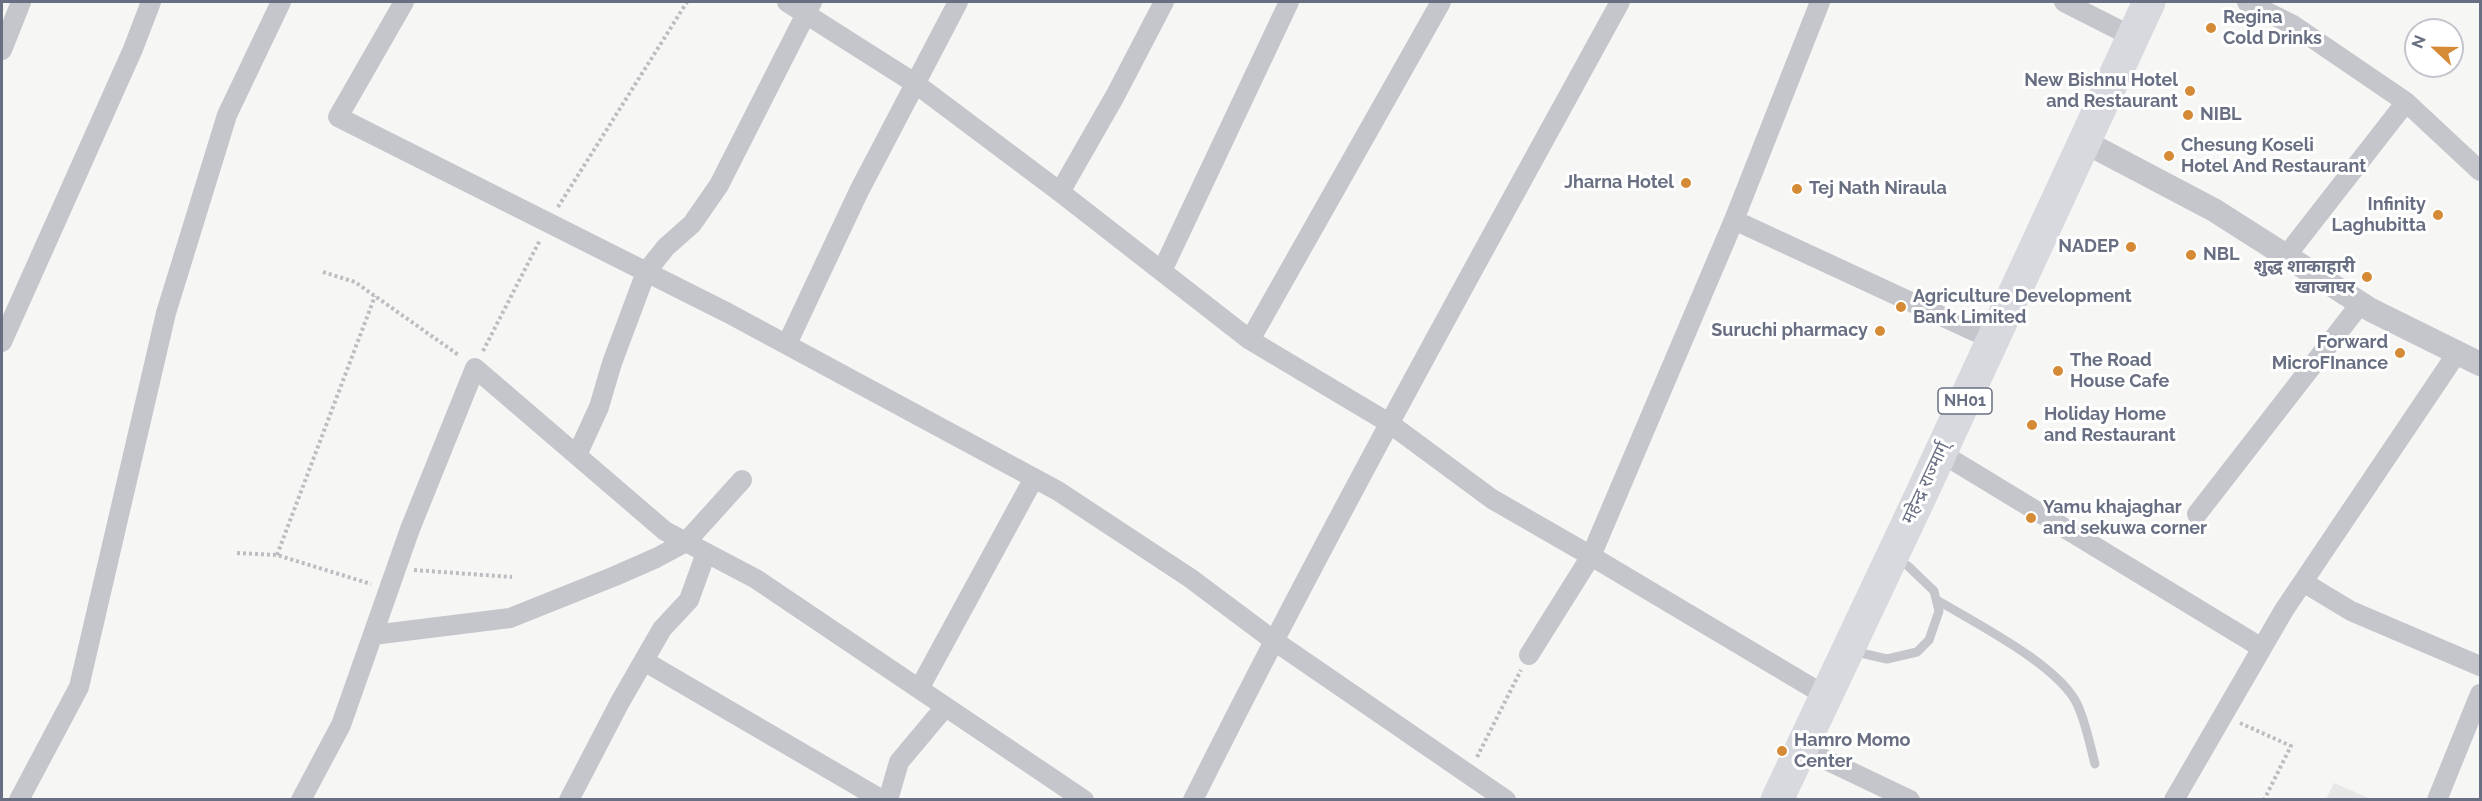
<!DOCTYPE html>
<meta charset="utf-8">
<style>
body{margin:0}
#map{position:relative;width:2482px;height:801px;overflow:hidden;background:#f6f7f4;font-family:Raleway,sans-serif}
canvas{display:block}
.frame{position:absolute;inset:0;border:3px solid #686f82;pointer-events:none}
.north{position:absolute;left:2404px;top:18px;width:60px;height:60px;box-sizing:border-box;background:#fff;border:2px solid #c3c5cd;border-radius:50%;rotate:292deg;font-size:16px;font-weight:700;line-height:24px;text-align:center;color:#686f82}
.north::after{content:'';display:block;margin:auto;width:21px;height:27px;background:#d58a35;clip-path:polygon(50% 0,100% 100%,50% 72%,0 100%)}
</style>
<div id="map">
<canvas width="2482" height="801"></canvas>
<div class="frame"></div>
<div class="north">N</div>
</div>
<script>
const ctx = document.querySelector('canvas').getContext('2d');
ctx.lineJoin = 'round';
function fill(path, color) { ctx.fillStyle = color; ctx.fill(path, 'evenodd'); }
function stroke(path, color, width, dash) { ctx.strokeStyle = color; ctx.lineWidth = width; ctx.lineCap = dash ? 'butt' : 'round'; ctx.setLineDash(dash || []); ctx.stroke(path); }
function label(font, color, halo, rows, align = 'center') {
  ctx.font = font + ' Raleway,"Noto Sans Devanagari",sans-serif'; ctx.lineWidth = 6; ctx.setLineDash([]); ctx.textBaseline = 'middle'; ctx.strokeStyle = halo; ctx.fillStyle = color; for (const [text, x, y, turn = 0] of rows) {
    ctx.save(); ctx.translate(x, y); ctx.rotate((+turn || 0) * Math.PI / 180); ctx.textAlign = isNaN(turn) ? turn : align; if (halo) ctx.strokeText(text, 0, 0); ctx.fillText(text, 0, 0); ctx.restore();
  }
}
fill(new Path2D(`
 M 2334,783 L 2371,799 L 2326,799 Z`), '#e7e7e7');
stroke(new Path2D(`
 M 558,207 L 687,2
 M 323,272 L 355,282 L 460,356
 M 483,351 L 540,240
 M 237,553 L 277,555 L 371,584
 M 277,555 L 375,296
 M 414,570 L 512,577
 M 2240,723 L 2291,746 L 2264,800
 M 1477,757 L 1521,670`), '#bcbdc0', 4, [3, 3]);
stroke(new Path2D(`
 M 1937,600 C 1975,623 2061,666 2078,706 C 2086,724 2090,745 2095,764
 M 1852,651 L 1887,659 L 1917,652 L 1929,640 L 1939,611 L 1934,591 L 1908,566 L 1897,559`), '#c5c6cb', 9);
stroke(new Path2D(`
 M 404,2 L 338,117 L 728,313 L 1058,491 L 1190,578 L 1273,640 L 1506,800
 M 787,2 L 916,84 L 1060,192 L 1250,340 L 1389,423 L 1492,499 L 1591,556 L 1734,220
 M 1820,2 L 1734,220 L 1993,340
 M 2064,2 L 2133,37
 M 2247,2 L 2293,25 L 2406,102 L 2480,171
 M 2,50 L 21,2
 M 1060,192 L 1115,96 L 1164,2
 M 2286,256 L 2406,102
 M 1162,271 L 1289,2
 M 1250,340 L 1441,2
 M 2,342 L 133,49 L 151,2
 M 787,344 L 859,191 L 958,2
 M 1941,453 L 2262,648
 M 577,455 L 599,407 L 612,363 L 646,272 L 666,247 L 692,224 L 719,185 L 812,2
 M 2197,514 L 2361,303
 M 2303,582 L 2351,611 L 2480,666
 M 373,635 L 510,618 L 615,576 L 656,558 L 686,542 L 742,480
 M 1529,655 L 1591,556 L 1826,696
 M 644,661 L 882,800
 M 919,689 L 1034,478
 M 1801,748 L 1910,800
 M 19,800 L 79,687 L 166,313 L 227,115 L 281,2
 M 301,800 L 341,725 L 410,529 L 475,368 L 665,531 L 756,579 L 1084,800
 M 569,800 L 620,702 L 662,629 L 689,600 L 706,553
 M 888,800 L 899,762 L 945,707
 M 1193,800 C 1328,530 1475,266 1620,2
 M 2174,800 L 2284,610 L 2457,353
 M 2437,800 L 2480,694`), '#c5c6cb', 20);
stroke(new Path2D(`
 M 2085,142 L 2214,210 L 2371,310 L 2480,364`), '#c5c6cb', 24);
stroke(new Path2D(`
 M 1777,800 L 1921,495 L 2149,2`), '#d7d9de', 33);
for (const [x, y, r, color] of [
 [2211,28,6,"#d58a35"],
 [2190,91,6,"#d58a35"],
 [2188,115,6,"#d58a35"],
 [2169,156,6,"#d58a35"],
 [1686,183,6,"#d58a35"],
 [1797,189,6,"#d58a35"],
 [2438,215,6,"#d58a35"],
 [2131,247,6,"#d58a35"],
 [2191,255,6,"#d58a35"],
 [2367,277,6,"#d58a35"],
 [1901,307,6,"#d58a35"],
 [1880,331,6,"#d58a35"],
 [2400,353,6,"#d58a35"],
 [2058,371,6,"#d58a35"],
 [2032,425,6,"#d58a35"],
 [2031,518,6,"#d58a35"],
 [1782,751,6,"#d58a35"]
]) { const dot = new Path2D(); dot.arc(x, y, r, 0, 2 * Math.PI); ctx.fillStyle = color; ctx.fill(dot); stroke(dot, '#fff', 2); }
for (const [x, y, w] of [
 [1965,401,54]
]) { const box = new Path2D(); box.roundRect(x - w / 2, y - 13, w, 26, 4.5); ctx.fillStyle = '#fff'; ctx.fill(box); stroke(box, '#686f82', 1.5); }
label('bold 16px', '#686f82', null, [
 ["NH01",1965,401]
]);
label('bold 18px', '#686f82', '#fff', [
 ["Regina",2223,18],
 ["Cold Drinks",2223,39],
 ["New Bishnu Hotel",2178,81,"right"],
 ["and Restaurant",2178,102,"right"],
 ["NIBL",2200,115],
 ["Chesung Koseli",2181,146],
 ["Hotel And Restaurant",2181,167],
 ["Jharna Hotel",1674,183,"right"],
 ["Tej Nath Niraula",1809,189],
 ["Infinity",2426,205,"right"],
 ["Laghubitta",2426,226,"right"],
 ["NADEP",2119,247,"right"],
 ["NBL",2203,255],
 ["शुद्ध शाकाहारी",2355,267,"right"],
 ["खाजाघर",2355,288,"right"],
 ["Agriculture Development",1913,297],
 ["Bank Limited",1913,318],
 ["Suruchi pharmacy",1868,331,"right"],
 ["Forward",2388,343,"right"],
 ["MicroFInance",2388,364,"right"],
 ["The Road",2070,361],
 ["House Cafe",2070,382],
 ["Holiday Home",2044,415],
 ["and Restaurant",2044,436],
 ["Yamu khajaghar",2043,508],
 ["and sekuwa corner",2043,529],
 ["Hamro Momo",1794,741],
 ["Center",1794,762]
], 'left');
label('18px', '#686f82', '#fff', [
 ["महेन्द्र राज्मार्ग्",1926,483,-65]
]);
</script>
